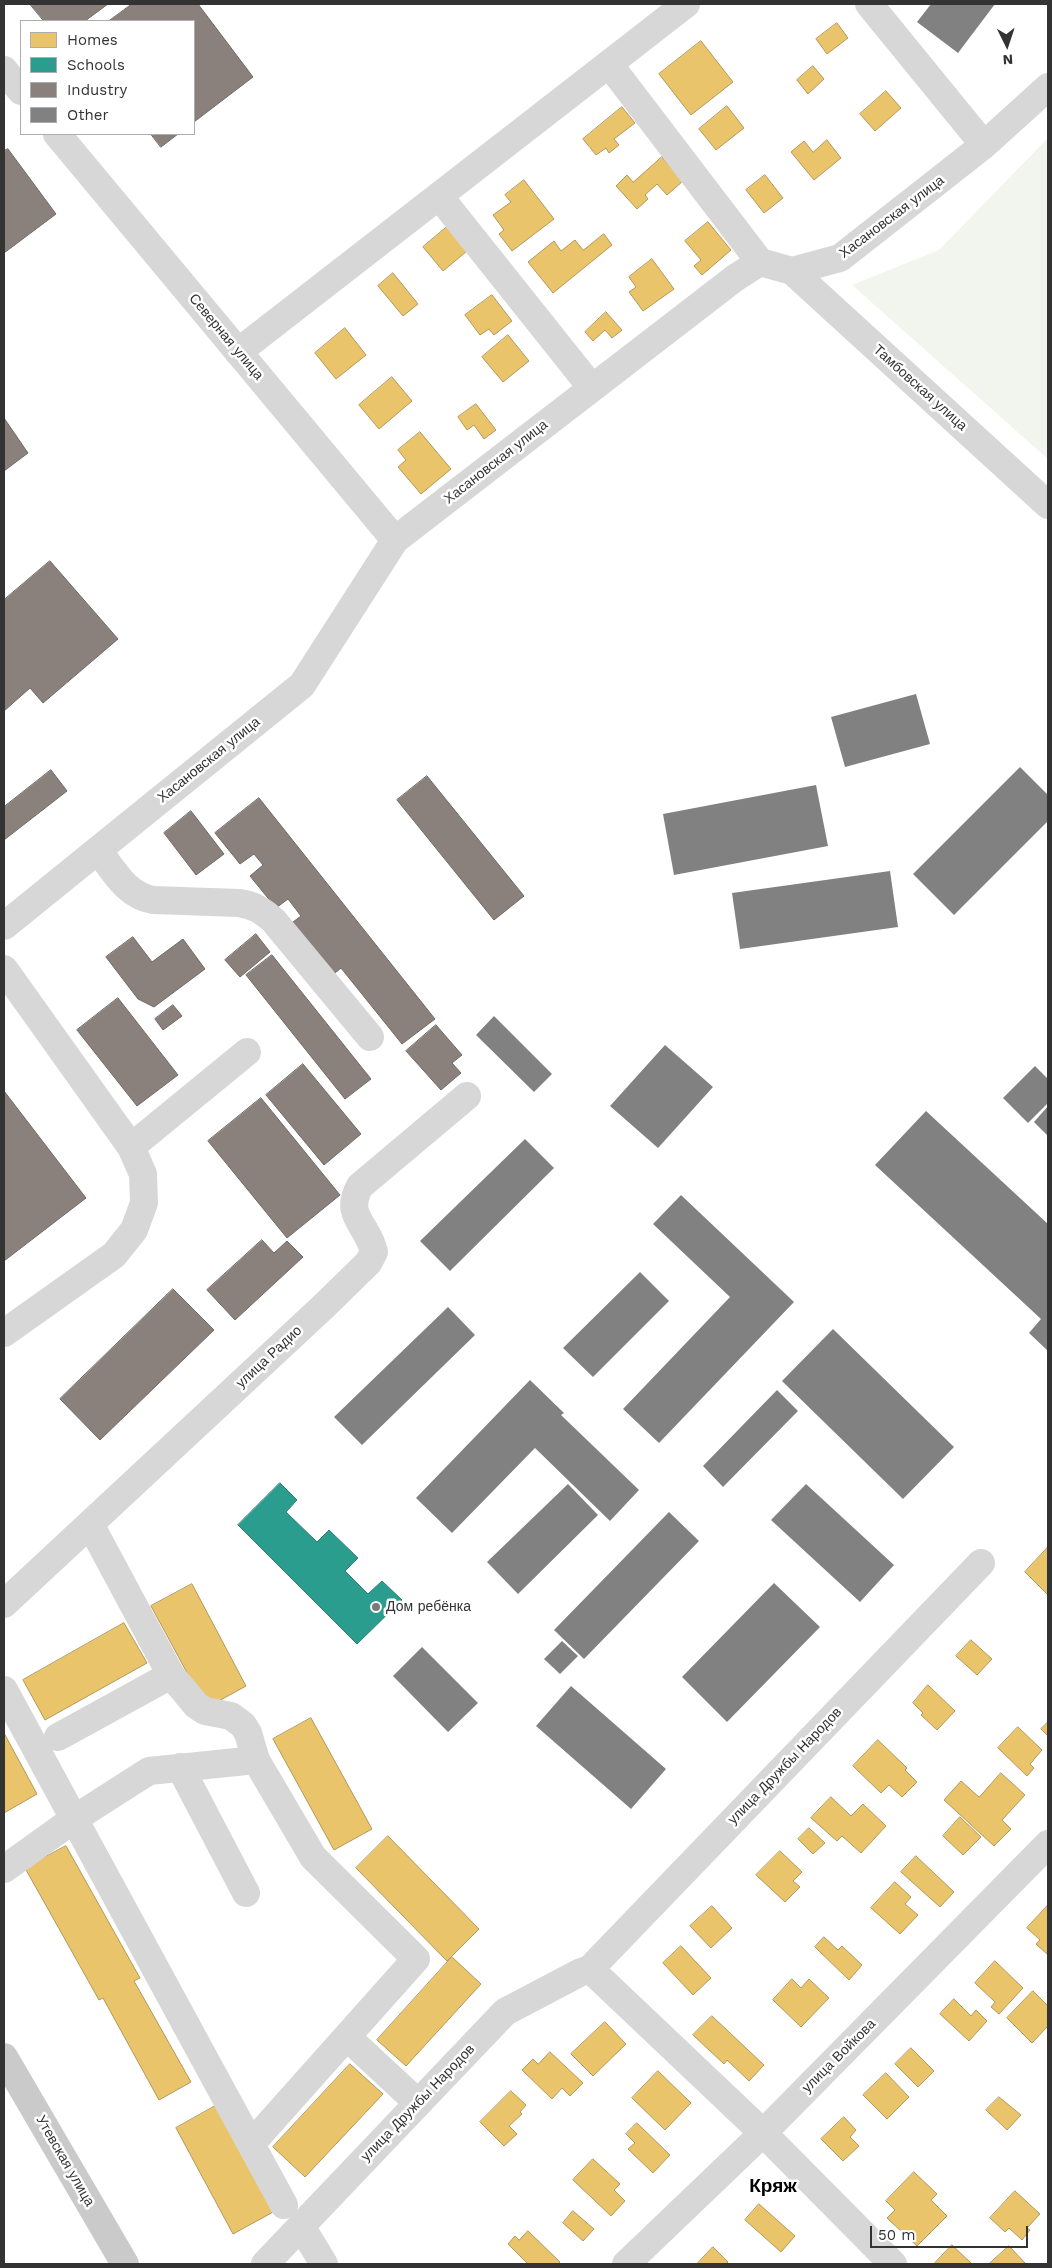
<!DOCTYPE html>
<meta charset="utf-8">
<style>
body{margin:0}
#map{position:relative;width:1052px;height:2268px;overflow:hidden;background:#fff;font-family:"Work Sans",sans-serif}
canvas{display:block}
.frame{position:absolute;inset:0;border:5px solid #333;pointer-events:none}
.legend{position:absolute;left:20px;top:20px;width:175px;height:115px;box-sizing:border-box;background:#fff;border:1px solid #adadad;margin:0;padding:6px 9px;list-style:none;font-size:15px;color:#333}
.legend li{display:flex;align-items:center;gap:10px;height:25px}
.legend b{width:25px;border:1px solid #adadad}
.north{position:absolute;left:982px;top:20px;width:50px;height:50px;-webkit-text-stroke:4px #fff;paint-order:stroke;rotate:176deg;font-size:14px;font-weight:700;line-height:20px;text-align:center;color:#333}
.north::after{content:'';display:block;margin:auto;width:18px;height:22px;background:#333;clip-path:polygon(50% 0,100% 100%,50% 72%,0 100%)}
.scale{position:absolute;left:870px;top:2226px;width:158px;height:22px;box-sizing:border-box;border:2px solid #333;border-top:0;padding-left:6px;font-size:15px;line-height:18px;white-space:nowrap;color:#333;-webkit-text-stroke:4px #fff;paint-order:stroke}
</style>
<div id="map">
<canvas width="1052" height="2268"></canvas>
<div class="frame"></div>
<ul class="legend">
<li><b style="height:14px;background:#e9c46a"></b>Homes</li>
<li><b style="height:14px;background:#2a9d8f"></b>Schools</li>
<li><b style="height:14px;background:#8a817c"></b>Industry</li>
<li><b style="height:14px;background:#818181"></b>Other</li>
</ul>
<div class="north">N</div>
<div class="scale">50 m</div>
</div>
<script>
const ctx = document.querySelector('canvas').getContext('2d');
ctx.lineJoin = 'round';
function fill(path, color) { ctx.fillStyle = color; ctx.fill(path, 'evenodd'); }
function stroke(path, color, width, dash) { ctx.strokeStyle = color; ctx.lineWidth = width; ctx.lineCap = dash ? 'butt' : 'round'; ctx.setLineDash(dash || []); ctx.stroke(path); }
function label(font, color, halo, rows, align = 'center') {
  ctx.font = font + ' "Work Sans",sans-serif'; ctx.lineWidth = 5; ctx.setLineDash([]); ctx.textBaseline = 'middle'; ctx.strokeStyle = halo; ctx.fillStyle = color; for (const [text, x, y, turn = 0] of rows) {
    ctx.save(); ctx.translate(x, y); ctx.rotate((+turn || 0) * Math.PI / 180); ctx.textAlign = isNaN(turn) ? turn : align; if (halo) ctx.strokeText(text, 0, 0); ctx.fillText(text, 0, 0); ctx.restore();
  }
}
fill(new Path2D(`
 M 1048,138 L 1048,459 L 852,285 L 939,250 Z`), '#f1f5ed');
const homes = new Path2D(`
 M 837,23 L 848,38 L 827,54 L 816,39 Z
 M 701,41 L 733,82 L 691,115 L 659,74 Z
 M 813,66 L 824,79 L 808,94 L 797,80 Z
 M 886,91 L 901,108 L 875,131 L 860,114 Z
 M 727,106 L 744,128 L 716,150 L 699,129 Z
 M 622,107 L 635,123 L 614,139 L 619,145 L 609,153 L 606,148 L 596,155 L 583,139 Z
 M 827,140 L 841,158 L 814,180 L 791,152 L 804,141 L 813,152 Z
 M 662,157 L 683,181 L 667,195 L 657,184 L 645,195 L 648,199 L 637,209 L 616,186 L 627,175 L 633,182 Z
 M 765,175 L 783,198 L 764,213 L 746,190 Z
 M 524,180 L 554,219 L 512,251 L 499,234 L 504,230 L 493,215 L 511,202 L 505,195 Z
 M 708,222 L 731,250 L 702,275 L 694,266 L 701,260 L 685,241 Z
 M 448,226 L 473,246 L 443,271 L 423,247 Z
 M 604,234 L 612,245 L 553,293 L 528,262 L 554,241 L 561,251 L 575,240 L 583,250 Z
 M 652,259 L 674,289 L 643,311 L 629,292 L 636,287 L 629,277 Z
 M 393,273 L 418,304 L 403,316 L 378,286 Z
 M 492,295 L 512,321 L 494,335 L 489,329 L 480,335 L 465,315 Z
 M 606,312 L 622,330 L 612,338 L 605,330 L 593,341 L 585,332 Z
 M 345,328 L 366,355 L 336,379 L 315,353 Z
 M 508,335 L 529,361 L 503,382 L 482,357 Z
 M 392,377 L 412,401 L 379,429 L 359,405 Z
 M 476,404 L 496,430 L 484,439 L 474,425 L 467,430 L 458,417 Z
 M 420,432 L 451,469 L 421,494 L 398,467 L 406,460 L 398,450 Z
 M 1048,1547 L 1048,1595 L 1025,1572 Z
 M 192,1584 L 246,1686 L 206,1708 L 151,1606 Z
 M 124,1623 L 147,1663 L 45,1720 L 23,1680 Z
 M 971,1640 L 992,1659 L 977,1675 L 956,1656 Z
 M 928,1685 L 955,1711 L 937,1730 L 921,1715 L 923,1713 L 913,1703 Z
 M 311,1718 L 372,1829 L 334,1850 L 273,1739 Z
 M 1048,1722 L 1048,1736 L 1041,1729 Z
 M 1018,1727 L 1042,1750 L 1030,1764 L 1034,1768 L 1027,1776 L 998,1748 Z
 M 4,1733 L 37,1794 L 4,1813 Z
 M 878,1740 L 907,1768 L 905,1770 L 917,1782 L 902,1797 L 889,1785 L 881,1793 L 853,1766 Z
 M 1001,1773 L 1025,1795 L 1002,1820 L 1011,1829 L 994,1846 L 944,1800 L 961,1781 L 979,1797 Z
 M 831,1797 L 851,1816 L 863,1804 L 886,1826 L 861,1853 L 842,1836 L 837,1841 L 811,1818 Z
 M 960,1817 L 981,1837 L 963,1855 L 943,1836 Z
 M 809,1828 L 825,1843 L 813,1854 L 798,1839 Z
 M 388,1836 L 479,1929 L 447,1961 L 356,1868 Z
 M 66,1846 L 140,1978 L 134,1981 L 191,2082 L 159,2100 L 103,1998 L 99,2000 L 25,1868 Z
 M 780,1851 L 802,1872 L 793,1881 L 800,1887 L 785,1902 L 756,1875 Z
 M 916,1856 L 954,1892 L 940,1907 L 901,1872 Z
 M 895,1882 L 911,1897 L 905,1904 L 918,1915 L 900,1934 L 871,1908 Z
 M 1048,1905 L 1048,1955 L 1036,1944 L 1040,1940 L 1027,1928 Z
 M 712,1906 L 732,1928 L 711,1948 L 690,1926 Z
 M 824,1937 L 838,1950 L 842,1946 L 862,1965 L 849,1980 L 815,1947 Z
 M 681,1946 L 711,1978 L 693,1995 L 663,1963 Z
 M 452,1957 L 481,1984 L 406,2066 L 377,2040 Z
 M 995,1961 L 1023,1988 L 999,2014 L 991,2007 L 995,2002 L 975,1983 Z
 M 792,1979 L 801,1988 L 809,1979 L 829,1998 L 801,2027 L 773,2000 Z
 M 1033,1991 L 1048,2006 L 1048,2026 L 1032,2043 L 1007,2018 Z
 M 954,1999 L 971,2016 L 976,2010 L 987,2021 L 969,2041 L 940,2014 Z
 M 712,2016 L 764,2065 L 749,2081 L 727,2060 L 724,2064 L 693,2035 Z
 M 605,2022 L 626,2044 L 593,2076 L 571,2054 Z
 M 911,2048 L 934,2071 L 918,2087 L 895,2064 Z
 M 550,2052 L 583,2083 L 570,2096 L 562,2088 L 552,2099 L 522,2070 L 533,2059 L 538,2064 Z
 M 350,2064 L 383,2094 L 305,2177 L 273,2147 Z
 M 658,2071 L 691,2103 L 665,2130 L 632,2098 Z
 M 886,2073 L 909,2097 L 887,2119 L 863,2095 Z
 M 511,2091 L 526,2105 L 520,2112 L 522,2114 L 509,2126 L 517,2134 L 504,2146 L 480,2122 Z
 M 999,2097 L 1021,2115 L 1007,2130 L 986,2110 Z
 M 217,2105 L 275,2211 L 233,2234 L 176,2128 Z
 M 844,2117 L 856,2130 L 850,2137 L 859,2146 L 843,2161 L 821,2139 Z
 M 637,2123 L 670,2155 L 653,2173 L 628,2149 L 635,2143 L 626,2134 Z
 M 593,2159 L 620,2184 L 614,2190 L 625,2201 L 611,2216 L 573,2180 Z
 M 914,2172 L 937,2194 L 931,2200 L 947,2216 L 917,2246 L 887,2218 L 895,2210 L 886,2201 Z
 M 1015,2191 L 1040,2214 L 1027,2228 L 1030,2230 L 1022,2240 L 1009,2228 L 1005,2232 L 990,2218 Z
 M 759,2204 L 795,2236 L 781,2252 L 745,2220 Z
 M 573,2211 L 594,2229 L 583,2241 L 563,2223 Z
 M 528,2231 L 560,2262 L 558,2264 L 528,2264 L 508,2244 L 515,2236 L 519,2240 Z
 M 952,2245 L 971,2263 L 970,2264 L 934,2264 Z
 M 1009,2246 L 1026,2264 L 989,2264 Z
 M 713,2247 L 728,2262 L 726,2264 L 697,2264 Z`);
fill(homes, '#e9c46a');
stroke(homes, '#b2985a', 1);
const schools = new Path2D(`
 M 280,1483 L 297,1500 L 286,1512 L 317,1542 L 329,1530 L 358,1558 L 345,1571 L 368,1594 L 382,1581 L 402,1600 L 357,1644 L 238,1525 Z`);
fill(schools, '#2a9d8f');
stroke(schools, '#2d7d73', 1);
const industry = new Path2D(`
 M 30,4 L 108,4 L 85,21 L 44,21 Z
 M 132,4 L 198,4 L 253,77 L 194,122 L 194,21 L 109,21 Z
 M 151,134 L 178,134 L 161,147 Z
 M 8,149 L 56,214 L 4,253 L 4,151 Z
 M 4,418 L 28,453 L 4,471 Z
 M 50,561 L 118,639 L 43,703 L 30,688 L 4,711 L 4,600 Z
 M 51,770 L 67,791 L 4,840 L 4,807 Z
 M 427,776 L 524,896 L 494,920 L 397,800 Z
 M 259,798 L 435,1019 L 402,1044 L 341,968 L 330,977 L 289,925 L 301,916 L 288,899 L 276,908 L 250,876 L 263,865 L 254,854 L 240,864 L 215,833 Z
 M 191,811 L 224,854 L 196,875 L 164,833 Z
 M 256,934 L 270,952 L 240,977 L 225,960 Z
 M 133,937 L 152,962 L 183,939 L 205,969 L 154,1007 L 138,999 L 106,957 Z
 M 272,955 L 371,1079 L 345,1099 L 246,975 Z
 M 118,998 L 178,1075 L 137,1106 L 77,1030 Z
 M 173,1005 L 182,1016 L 163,1030 L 155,1019 Z
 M 436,1025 L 462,1055 L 452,1063 L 461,1073 L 441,1090 L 406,1051 Z
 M 303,1064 L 361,1134 L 324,1165 L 266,1095 Z
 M 4,1091 L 86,1198 L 4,1261 Z
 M 261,1098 L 340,1195 L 287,1238 L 208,1141 Z
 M 262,1240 L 274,1253 L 287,1241 L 303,1257 L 235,1320 L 207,1290 Z
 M 173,1289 L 214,1330 L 100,1440 L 60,1399 Z`);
fill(industry, '#8a817c');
stroke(industry, '#706a66', 1);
fill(new Path2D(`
 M 931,4 L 995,4 L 958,53 L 917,22 Z
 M 916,694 L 930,744 L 845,767 L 831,717 Z
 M 1020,767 L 1048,795 L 1048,821 L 954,915 L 913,874 Z
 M 816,785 L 828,846 L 674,875 L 663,814 Z
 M 890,871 L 898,927 L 740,949 L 732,893 Z
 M 494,1016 L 552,1074 L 534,1092 L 476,1035 Z
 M 665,1045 L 713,1087 L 658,1148 L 610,1106 Z
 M 1035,1066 L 1048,1079 L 1048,1103 L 1028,1123 L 1003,1098 Z
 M 1048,1106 L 1048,1136 L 1034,1122 Z
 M 926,1111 L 1048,1224 L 1048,1351 L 1029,1333 L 1041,1319 L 875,1165 Z
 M 525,1139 L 554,1168 L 450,1271 L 420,1241 Z
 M 681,1195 L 794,1302 L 659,1443 L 623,1409 L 730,1297 L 653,1224 Z
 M 640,1272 L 669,1301 L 593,1377 L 563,1348 Z
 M 448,1307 L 475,1335 L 362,1445 L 334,1417 Z
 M 833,1329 L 954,1447 L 903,1499 L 782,1381 Z
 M 530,1380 L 564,1413 L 561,1415 L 639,1490 L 610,1521 L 535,1448 L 452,1533 L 416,1498 Z
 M 777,1390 L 798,1411 L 723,1487 L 703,1466 Z
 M 568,1484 L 598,1515 L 518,1594 L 487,1562 Z
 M 806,1484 L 894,1565 L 860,1602 L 771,1520 Z
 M 669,1512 L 699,1541 L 584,1659 L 554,1630 Z
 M 774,1583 L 820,1627 L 727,1722 L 682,1677 Z
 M 562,1641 L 578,1656 L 560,1674 L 544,1659 Z
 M 422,1647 L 478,1703 L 448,1732 L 393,1676 Z
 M 571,1686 L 666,1769 L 631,1809 L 536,1726 Z`), '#818181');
stroke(new Path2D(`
 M 869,4 L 984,145
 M 609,64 L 760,262
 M 4,70 L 21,91
 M 57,134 L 395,540
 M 439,196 L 592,388
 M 792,271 L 1048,505
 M 238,352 L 686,4
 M 98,850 C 114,871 126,895 153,900 L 239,903 C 254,905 263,911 274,921 L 370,1037
 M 4,926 L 302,685 L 395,540 L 735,278 L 760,262 L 792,271 L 840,258 L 984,145 L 1048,87
 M 4,969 L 131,1147 L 143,1174 L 144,1203 L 134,1230 L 114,1255 L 4,1333
 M 131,1147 L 247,1052
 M 4,1604 L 324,1306 L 368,1263 L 374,1252 C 368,1224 343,1216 360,1186 L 467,1096
 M 171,1675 L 196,1705 L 205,1711 L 231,1716 L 243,1725 L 248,1733 L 256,1760 L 313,1857 L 416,1959 L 251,2144
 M 4,1690 L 284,2205
 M 58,1737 L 171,1675 L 90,1524
 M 180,1767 L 246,1893
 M 4,1869 L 74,1819 L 149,1771 L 256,1760
 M 590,1969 L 981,1563
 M 347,2037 L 418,2103
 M 301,2226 L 324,2264
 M 265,2264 L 505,2012 L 581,1972 L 590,1969 L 763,2133 L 893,2264
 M 626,2264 L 763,2133 L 1048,1844`), '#d7d7d7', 28);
stroke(new Path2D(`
 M 4,2057 L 125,2264`), '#cacaca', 28);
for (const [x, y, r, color] of [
 [376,1607,5,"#7a7a7a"]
]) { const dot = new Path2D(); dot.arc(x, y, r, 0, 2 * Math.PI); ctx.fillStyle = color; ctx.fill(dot); stroke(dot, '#fff', 2); }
label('14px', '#333', '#fff', [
 ["Хасановская улица",892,217,-37],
 ["Северная улица",226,337,50],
 ["Тамбовская улица",920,388,42],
 ["Хасановская улица",496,462,-38],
 ["Хасановская улица",209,760,-39],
 ["улица Радио",269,1357,-43],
 ["улица Дружбы Народов",785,1766,-46],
 ["улица Войкова",839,2056,-45],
 ["улица Дружбы Народов",418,2103,-46],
 ["Утевская улица",65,2161,60]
]);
label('14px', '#333', '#fff', [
 ["Дом ребёнка",386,1607]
], 'left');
label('bold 19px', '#000', '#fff', [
 ["Кряж",773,2186]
]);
</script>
